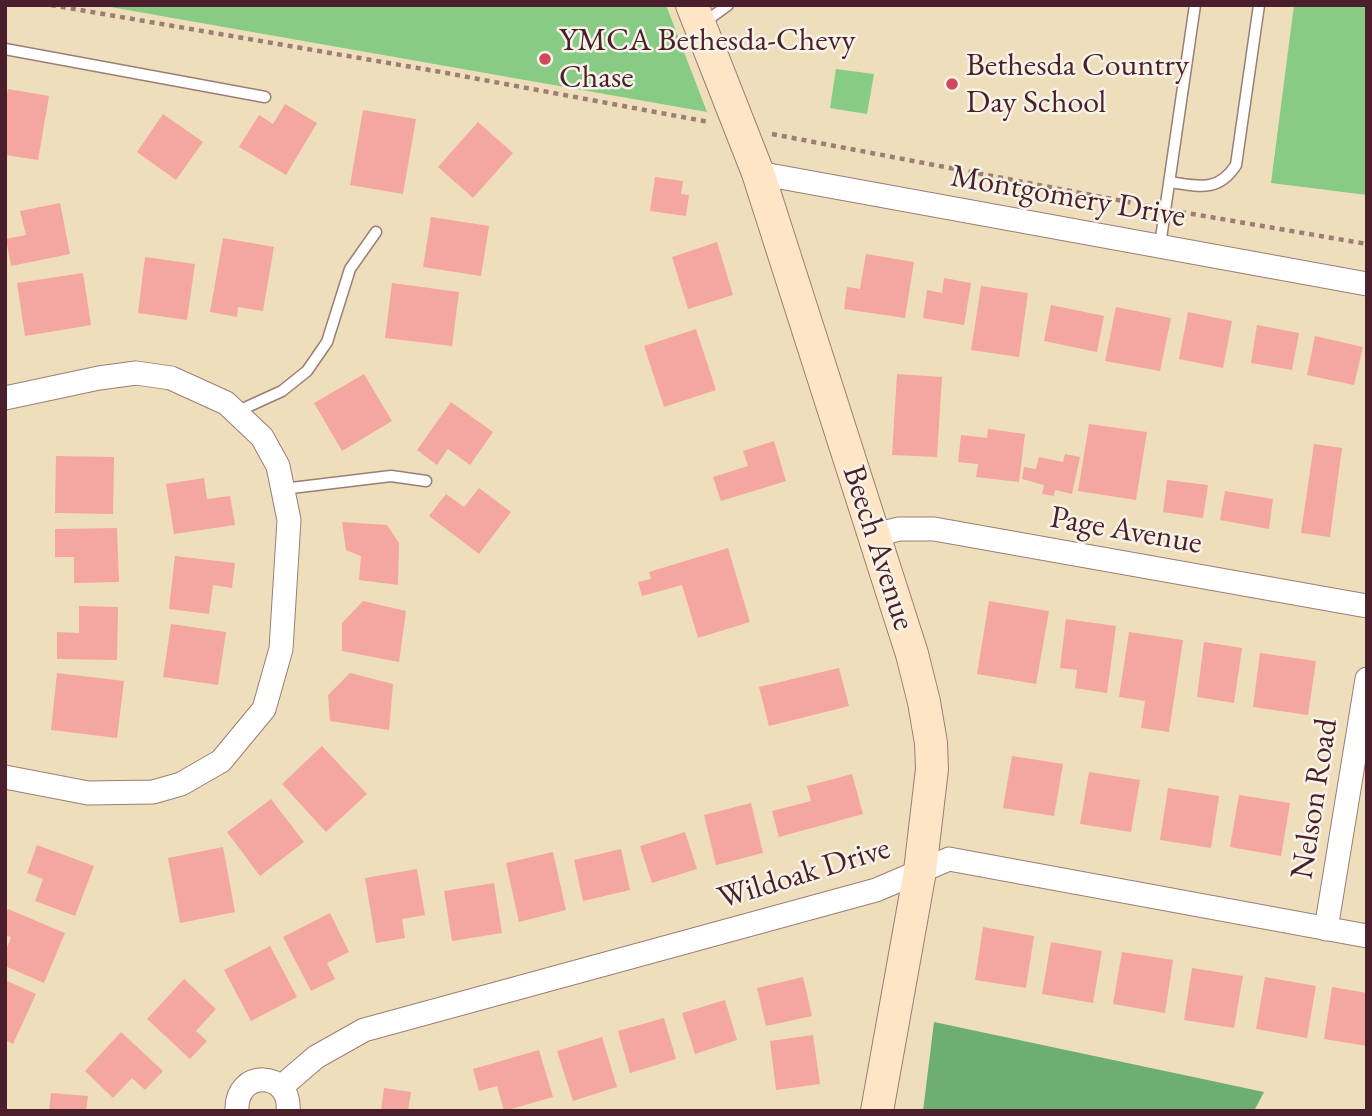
<!DOCTYPE html>
<style>
body{margin:0}
#map{position:relative;width:1372px;height:1116px;overflow:hidden;background:#efdebc;font-family:"EB Garamond",serif}
canvas{display:block}
.frame{position:absolute;inset:0;border:7px solid #4a1f2b;pointer-events:none}
</style>
<div id="map">
<canvas width="1372" height="1116"></canvas>
<div class="frame"></div>
</div>
<script>
const ctx = document.querySelector('canvas').getContext('2d');
ctx.lineJoin = 'round';
function fill(path, color) { ctx.fillStyle = color; ctx.fill(path, 'evenodd'); }
function stroke(path, color, width, dash) { ctx.strokeStyle = color; ctx.lineWidth = width; ctx.lineCap = dash ? 'butt' : 'round'; ctx.setLineDash(dash || []); ctx.stroke(path); }
function label(font, color, halo, rows, align = 'center') {
  ctx.font = font + ' "EB Garamond",serif'; ctx.lineWidth = 5; ctx.setLineDash([]); ctx.textBaseline = 'middle'; ctx.strokeStyle = halo; ctx.fillStyle = color; for (const [text, x, y, turn = 0] of rows) {
    ctx.save(); ctx.translate(x, y); ctx.rotate((+turn || 0) * Math.PI / 180); ctx.textAlign = isNaN(turn) ? turn : align; if (halo) ctx.strokeText(text, 0, 0); ctx.fillText(text, 0, 0); ctx.restore();
  }
}
fill(new Path2D(`
 M 99,5 L 666,5 L 707,112 Z
 M 1294,5 L 1367,5 L 1367,195 L 1271,183 Z
 M 836,69 L 874,74 L 867,114 L 830,108 Z`), '#87cb85');
fill(new Path2D(`
 M 934,1022 L 1264,1092 L 1254,1111 L 923,1111 Z`), '#6daf72');
fill(new Path2D(`
 M 8,89 L 49,96 L 38,160 L 5,155 L 5,104 Z
 M 285,104 L 317,123 L 286,175 L 239,147 L 259,115 L 273,124 Z
 M 363,110 L 416,119 L 403,194 L 350,185 Z
 M 163,114 L 203,142 L 176,180 L 137,152 Z
 M 478,122 L 513,153 L 473,198 L 438,167 Z
 M 655,177 L 683,181 L 681,194 L 689,195 L 686,216 L 650,211 Z
 M 60,203 L 70,254 L 11,266 L 6,239 L 26,235 L 20,211 Z
 M 431,217 L 489,226 L 481,276 L 423,267 Z
 M 223,238 L 274,247 L 263,311 L 238,307 L 237,317 L 210,312 Z
 M 717,242 L 733,295 L 688,309 L 672,257 Z
 M 866,254 L 914,262 L 905,318 L 844,309 L 847,287 L 860,289 Z
 M 145,257 L 195,264 L 187,320 L 138,313 Z
 M 83,273 L 91,325 L 25,336 L 17,283 Z
 M 944,278 L 971,283 L 964,325 L 923,318 L 927,290 L 942,293 Z
 M 392,283 L 459,292 L 452,346 L 385,338 Z
 M 981,286 L 1028,293 L 1019,357 L 971,350 Z
 M 1051,305 L 1104,316 L 1097,352 L 1044,341 Z
 M 1116,307 L 1171,318 L 1160,371 L 1105,361 Z
 M 1188,312 L 1232,321 L 1223,368 L 1179,359 Z
 M 1257,325 L 1299,333 L 1292,370 L 1251,363 Z
 M 696,329 L 716,390 L 664,407 L 644,346 Z
 M 1315,336 L 1363,347 L 1354,385 L 1307,375 Z
 M 364,374 L 392,421 L 342,451 L 314,403 Z
 M 897,374 L 942,377 L 937,457 L 892,455 Z
 M 451,402 L 493,432 L 470,465 L 448,449 L 437,465 L 417,450 Z
 M 1089,424 L 1147,432 L 1136,500 L 1078,491 Z
 M 988,429 L 1025,434 L 1019,482 L 976,477 L 978,464 L 958,462 L 961,435 L 987,438 Z
 M 774,441 L 786,481 L 721,501 L 713,477 L 748,466 L 743,451 Z
 M 1314,444 L 1342,448 L 1330,537 L 1301,533 Z
 M 1065,454 L 1080,457 L 1072,494 L 1055,490 L 1054,496 L 1042,494 L 1044,485 L 1022,479 L 1024,467 L 1036,469 L 1039,457 L 1063,462 Z
 M 56,456 L 114,457 L 113,514 L 55,513 Z
 M 204,478 L 207,499 L 230,496 L 235,525 L 174,534 L 166,484 Z
 M 1167,480 L 1208,485 L 1203,518 L 1163,512 Z
 M 479,488 L 511,512 L 479,554 L 429,516 L 446,494 L 464,507 Z
 M 1225,491 L 1273,499 L 1269,529 L 1220,520 Z
 M 342,522 L 387,525 L 399,543 L 398,585 L 359,580 L 361,556 L 346,550 Z
 M 117,528 L 119,582 L 74,583 L 74,557 L 55,557 L 55,529 Z
 M 728,548 L 750,622 L 698,638 L 682,585 L 642,596 L 638,582 L 651,579 L 649,572 Z
 M 175,556 L 235,563 L 232,588 L 213,585 L 209,614 L 169,609 Z
 M 363,601 L 406,611 L 399,662 L 342,651 L 342,623 Z
 M 989,601 L 1049,611 L 1036,684 L 977,674 Z
 M 79,606 L 118,607 L 117,660 L 57,659 L 57,632 L 79,633 Z
 M 1066,619 L 1116,626 L 1107,693 L 1075,688 L 1077,670 L 1060,668 Z
 M 171,624 L 226,632 L 218,685 L 163,677 Z
 M 1129,632 L 1183,640 L 1169,732 L 1141,728 L 1145,701 L 1119,697 Z
 M 1204,642 L 1242,648 L 1234,703 L 1197,697 Z
 M 1260,653 L 1316,661 L 1308,715 L 1253,707 Z
 M 839,668 L 849,706 L 769,726 L 759,687 Z
 M 57,673 L 124,681 L 117,738 L 51,730 Z
 M 350,673 L 393,684 L 389,730 L 330,721 L 328,695 Z
 M 322,746 L 367,794 L 326,832 L 282,784 Z
 M 1012,756 L 1063,764 L 1054,816 L 1003,808 Z
 M 1089,772 L 1140,780 L 1131,832 L 1080,824 Z
 M 852,774 L 863,814 L 779,837 L 772,811 L 811,801 L 807,786 Z
 M 1168,788 L 1219,796 L 1211,848 L 1160,840 Z
 M 1239,795 L 1290,803 L 1281,856 L 1230,847 Z
 M 271,799 L 304,842 L 260,876 L 227,832 Z
 M 751,803 L 763,853 L 716,865 L 704,815 Z
 M 685,832 L 697,869 L 652,883 L 640,846 Z
 M 37,845 L 94,866 L 75,916 L 35,901 L 43,879 L 27,873 Z
 M 223,847 L 235,912 L 180,923 L 168,858 Z
 M 621,849 L 630,890 L 583,901 L 574,860 Z
 M 553,852 L 566,910 L 519,922 L 506,863 Z
 M 417,869 L 425,915 L 402,919 L 405,938 L 376,943 L 365,878 Z
 M 494,883 L 502,933 L 452,941 L 444,891 Z
 M 8,909 L 65,933 L 44,983 L 5,966 L 5,952 L 11,937 L 5,935 L 5,916 Z
 M 330,913 L 349,952 L 327,963 L 335,979 L 311,991 L 283,937 Z
 M 983,927 L 1034,936 L 1026,988 L 975,980 Z
 M 1051,942 L 1102,951 L 1093,1003 L 1042,994 Z
 M 270,946 L 297,997 L 251,1021 L 224,970 Z
 M 1122,952 L 1173,960 L 1165,1013 L 1113,1004 Z
 M 1192,968 L 1243,976 L 1234,1028 L 1184,1020 Z
 M 803,977 L 812,1016 L 766,1026 L 757,988 Z
 M 1265,977 L 1316,986 L 1307,1038 L 1256,1029 Z
 M 184,979 L 216,1009 L 196,1031 L 207,1041 L 190,1059 L 147,1019 Z
 M 5,980 L 36,994 L 13,1044 L 5,1040 Z
 M 1332,987 L 1367,993 L 1367,1046 L 1324,1039 Z
 M 725,1000 L 737,1040 L 695,1054 L 682,1013 Z
 M 664,1018 L 676,1059 L 630,1073 L 618,1031 Z
 M 121,1032 L 163,1071 L 145,1090 L 132,1078 L 113,1098 L 85,1071 Z
 M 813,1035 L 820,1084 L 776,1090 L 770,1041 Z
 M 602,1037 L 617,1087 L 573,1101 L 557,1051 Z
 M 539,1050 L 553,1097 L 504,1111 L 497,1086 L 479,1091 L 473,1069 Z
 M 384,1088 L 411,1092 L 408,1111 L 381,1111 Z
 M 51,1093 L 88,1096 L 86,1111 L 49,1111 Z`), '#f3a7a0');
const lane = new Path2D(`
 M 702,24 L 728,5
 M 5,49 L 265,97
 M 1169,182 C 1198,186 1218,193 1236,165 L 1259,5
 M 1160,245 L 1195,5
 M 236,412 L 282,391 L 307,371 L 327,342 L 350,269 L 376,232
 M 283,489 L 391,476 L 426,481`);
const street = new Path2D(`
 M 758,173 L 1367,284
 M 5,398 L 99,378 L 136,373 L 171,378 L 226,403 L 262,437 L 278,466 L 289,520 L 281,649 L 264,709 L 221,761 L 181,784 L 153,792 L 88,793 L 5,777
 M 875,535 L 899,529 L 934,529 L 1367,606
 M 1326,929 L 1367,679
 M 281,1087 L 316,1057 L 364,1030 L 876,890 L 949,859 L 1367,936
 M 237,1111 C 235,1068 292,1071 288,1111`);
const secondary = new Path2D(`
 M 692,5 L 758,173 L 912,654 L 924,702 L 931,743 L 932,769 L 920,871 L 877,1111`);
stroke(lane, '#9c7e74', 13);
stroke(street, '#9c7e74', 25);
stroke(secondary, '#9c7e74', 34);
stroke(new Path2D(`
 M 51,5 L 441,72 L 709,122
 M 772,134 L 1149,206
 M 1181,212 L 1367,244`), '#9c7e74', 4.5, [5, 5]);
stroke(lane, '#fff', 10);
stroke(street, '#fff', 23);
stroke(secondary, '#fde5c5', 32);
for (const [x, y, r, color] of [
 [545,59,7,"#d1495b"],
 [952,84,7,"#d1495b"]
]) { const dot = new Path2D(); dot.arc(x, y, r, 0, 2 * Math.PI); ctx.fillStyle = color; ctx.fill(dot); stroke(dot, '#f7f3e8', 2.5); }
label('32px', '#4a1f2b', '#f7f3e8', [
 ["YMCA Bethesda-Chevy",559,41],
 ["Chase",559,78],
 ["Bethesda Country",966,66],
 ["Day School",966,103]
], 'left');
label('32px', '#4a1f2b', '#f7f3e8', [
 ["Montgomery Drive",1068,197,10],
 ["Page Avenue",1126,531,10],
 ["Beech Avenue",878,548,72],
 ["Nelson Road",1315,799,-81],
 ["Wildoak Drive",804,874,-17]
]);
</script>
